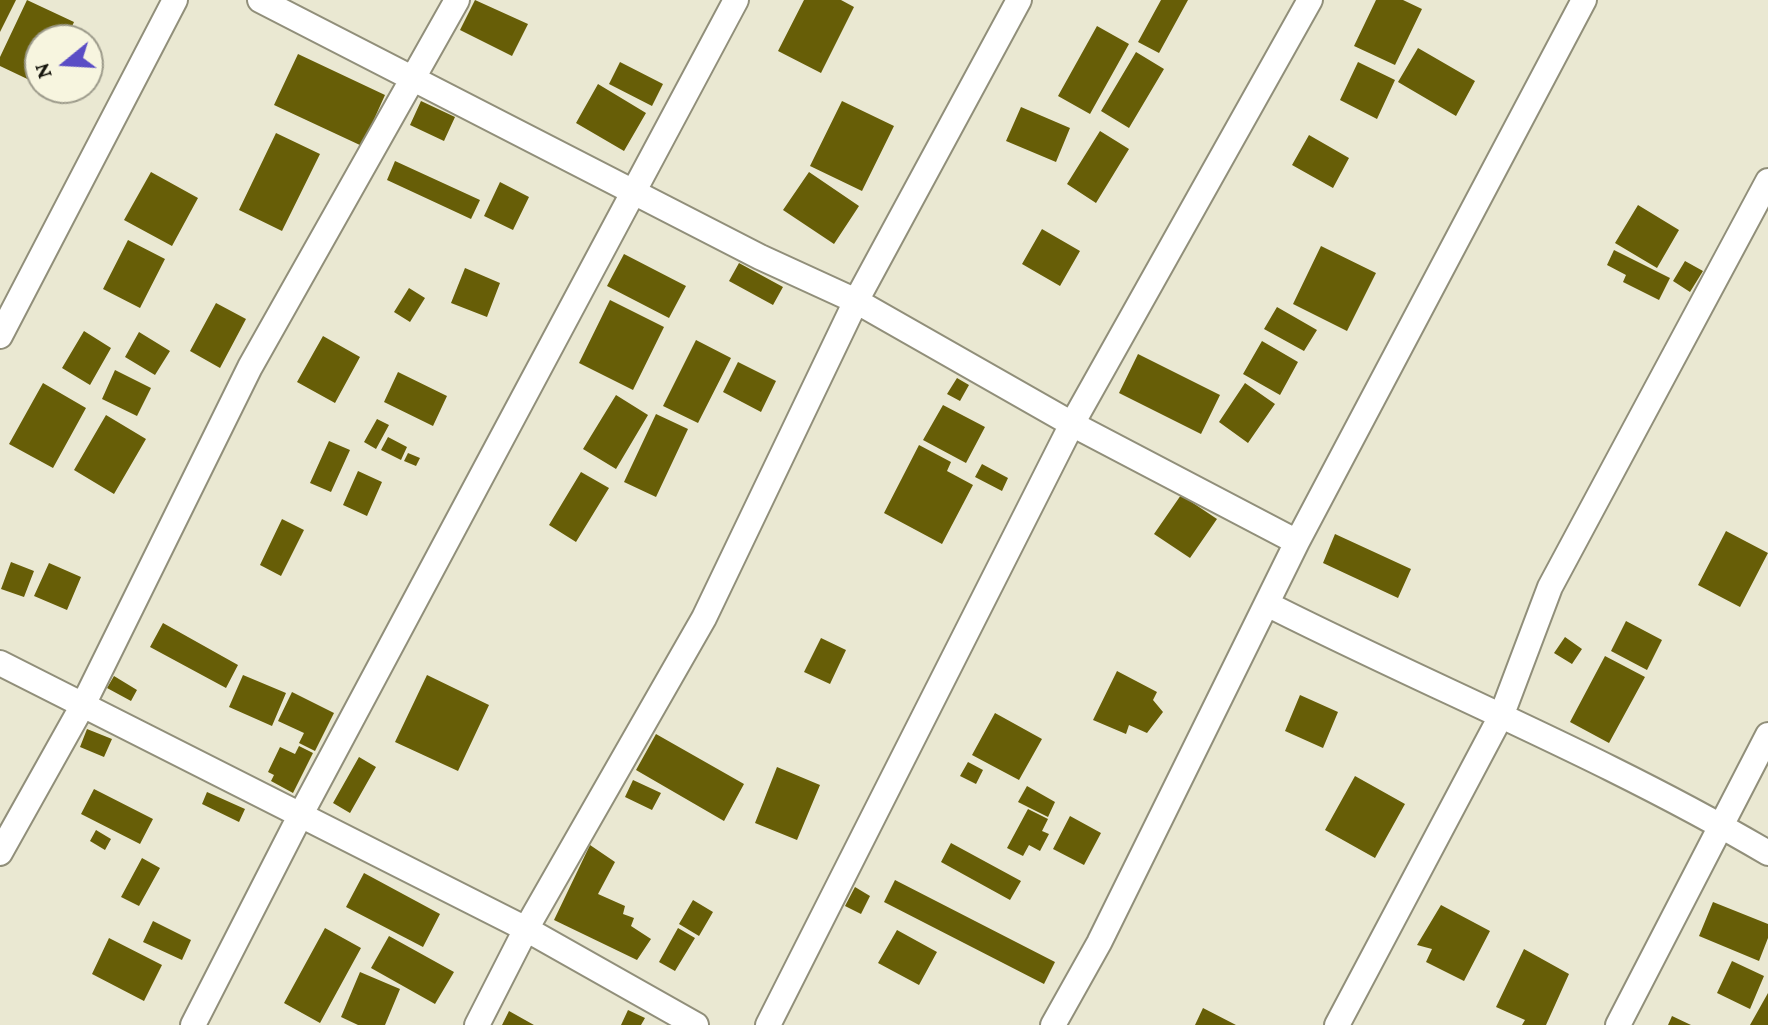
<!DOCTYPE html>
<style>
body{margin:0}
#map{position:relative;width:1768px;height:1025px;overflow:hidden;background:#eae8d2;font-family:"Crimson Pro",serif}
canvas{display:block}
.north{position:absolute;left:24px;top:24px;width:80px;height:80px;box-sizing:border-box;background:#f7f5df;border:2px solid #9d9b8b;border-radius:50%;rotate:252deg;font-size:22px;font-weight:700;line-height:32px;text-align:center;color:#16150d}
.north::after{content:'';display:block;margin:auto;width:28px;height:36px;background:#5a4dc5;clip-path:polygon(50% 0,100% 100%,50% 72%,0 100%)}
</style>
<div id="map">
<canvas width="1768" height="1025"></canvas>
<div class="north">N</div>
</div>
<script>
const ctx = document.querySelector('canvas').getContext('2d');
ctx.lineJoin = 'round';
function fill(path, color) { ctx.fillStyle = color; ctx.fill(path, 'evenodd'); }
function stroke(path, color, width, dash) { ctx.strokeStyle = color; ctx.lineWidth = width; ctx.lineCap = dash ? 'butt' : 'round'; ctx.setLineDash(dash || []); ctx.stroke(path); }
fill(new Path2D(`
 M 0,0 L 16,0 L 0,32 Z
 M 27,0 L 74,22 L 66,40 L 40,40 L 40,85 L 0,66 L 0,57 Z
 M 475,0 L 528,24 L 512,56 L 460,30 Z
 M 804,0 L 841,0 L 854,7 L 821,73 L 778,51 Z
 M 1161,0 L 1188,0 L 1159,53 L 1138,42 Z
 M 1376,0 L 1403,0 L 1422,9 L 1395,65 L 1354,46 Z
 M 1097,26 L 1129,44 L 1090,114 L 1058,96 Z
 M 1418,48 L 1475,81 L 1456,116 L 1398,82 Z
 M 1136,52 L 1164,69 L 1129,128 L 1101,111 Z
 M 298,54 L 385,95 L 362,146 L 274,105 Z
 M 620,62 L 663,84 L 652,106 L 609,84 Z
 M 1358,62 L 1395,80 L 1377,119 L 1340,100 Z
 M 598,84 L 646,113 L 624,151 L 576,123 Z
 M 421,101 L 455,117 L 444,141 L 410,125 Z
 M 842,101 L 894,126 L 862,191 L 810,166 Z
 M 1021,107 L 1070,128 L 1056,162 L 1006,141 Z
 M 1100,131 L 1129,149 L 1096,203 L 1067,184 Z
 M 276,133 L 320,154 L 282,231 L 239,210 Z
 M 1309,135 L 1349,158 L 1333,188 L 1292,165 Z
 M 395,161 L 480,200 L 471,219 L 387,180 Z
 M 151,172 L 198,198 L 172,246 L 124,220 Z
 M 809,172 L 859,206 L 834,244 L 783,210 Z
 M 500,182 L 529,197 L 513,230 L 484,216 Z
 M 1638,205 L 1679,230 L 1657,268 L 1615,243 Z
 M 1042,229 L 1080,251 L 1060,286 L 1022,264 Z
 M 128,240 L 165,259 L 140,308 L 103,289 Z
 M 1321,246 L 1376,273 L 1347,331 L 1293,304 Z
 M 1614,250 L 1670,278 L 1659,300 L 1623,282 L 1626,275 L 1607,265 Z
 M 624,254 L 686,286 L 669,318 L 607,286 Z
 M 1685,261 L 1703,271 L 1690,292 L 1673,281 Z
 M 739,263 L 783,287 L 773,305 L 729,281 Z
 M 465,268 L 500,283 L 487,317 L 451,303 Z
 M 409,288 L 425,298 L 410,322 L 394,312 Z
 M 610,300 L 664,327 L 633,390 L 579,363 Z
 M 216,303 L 246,319 L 220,368 L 190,351 Z
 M 1277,307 L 1317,330 L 1304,351 L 1264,329 Z
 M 84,331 L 111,348 L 90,385 L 62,368 Z
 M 139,332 L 170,351 L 155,375 L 125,357 Z
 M 323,336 L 360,357 L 335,403 L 297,382 Z
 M 696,340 L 731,358 L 698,423 L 663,406 Z
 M 1262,341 L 1298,362 L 1280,395 L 1243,374 Z
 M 1138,354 L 1220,395 L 1201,434 L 1119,393 Z
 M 738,362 L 776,381 L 761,412 L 723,392 Z
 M 115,370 L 151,388 L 137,416 L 102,399 Z
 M 398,372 L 447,396 L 433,426 L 384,402 Z
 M 957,378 L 969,385 L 960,401 L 947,394 Z
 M 43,383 L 86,408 L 53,468 L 9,444 Z
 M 1245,383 L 1275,404 L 1248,443 L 1219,422 Z
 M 616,395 L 648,415 L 616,469 L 583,449 Z
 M 943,405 L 985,427 L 966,463 L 923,440 Z
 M 656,414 L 688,429 L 656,497 L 624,482 Z
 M 106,415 L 146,439 L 114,494 L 74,470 Z
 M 377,419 L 389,425 L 376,449 L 364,442 Z
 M 388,437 L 407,447 L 401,460 L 381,450 Z
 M 329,441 L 350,450 L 331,492 L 310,483 Z
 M 919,445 L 951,462 L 947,471 L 973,485 L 942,544 L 884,513 Z
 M 408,453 L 420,458 L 416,466 L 404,461 Z
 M 982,464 L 1008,478 L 1002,491 L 975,477 Z
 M 358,471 L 382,482 L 367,516 L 343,505 Z
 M 581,472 L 609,488 L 576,542 L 549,525 Z
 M 1181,495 L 1217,519 L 1190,558 L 1154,534 Z
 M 282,519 L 304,530 L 281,576 L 260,565 Z
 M 1726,531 L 1768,553 L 1740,607 L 1698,585 Z
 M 1335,534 L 1411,569 L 1398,598 L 1323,563 Z
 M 11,562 L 34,571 L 24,597 L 1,589 Z
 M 49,563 L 81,577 L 67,610 L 34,596 Z
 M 1626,621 L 1662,640 L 1647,670 L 1611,651 Z
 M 163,623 L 238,665 L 226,688 L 150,647 Z
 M 1565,637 L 1582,649 L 1572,664 L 1554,653 Z
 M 821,638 L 846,650 L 830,684 L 804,672 Z
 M 1605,656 L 1645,677 L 1609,743 L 1570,722 Z
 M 1117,671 L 1157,692 L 1153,700 L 1163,712 L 1147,733 L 1129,725 L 1126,734 L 1093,720 Z
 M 243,675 L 286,693 L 272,726 L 229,707 Z
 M 427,675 L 489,705 L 458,771 L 395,742 Z
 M 114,676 L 137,690 L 131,701 L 107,688 Z
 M 292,692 L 334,713 L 315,751 L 299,743 L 304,733 L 278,721 Z
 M 1300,695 L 1338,712 L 1323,748 L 1285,731 Z
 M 995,713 L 1042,739 L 1019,780 L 972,755 Z
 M 87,729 L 112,739 L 104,757 L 80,747 Z
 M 656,734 L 744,784 L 724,821 L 636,770 Z
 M 299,746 L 313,753 L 293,793 L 271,781 L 274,775 L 268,772 L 280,747 L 295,754 Z
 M 359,757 L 376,767 L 350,813 L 333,803 Z
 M 968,762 L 983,770 L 976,784 L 960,776 Z
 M 777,767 L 820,785 L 797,840 L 755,823 Z
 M 1355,776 L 1405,804 L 1375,858 L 1325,830 Z
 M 633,780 L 661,793 L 652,810 L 625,797 Z
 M 1027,786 L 1055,802 L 1048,817 L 1018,802 Z
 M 94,789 L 153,819 L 140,844 L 81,814 Z
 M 207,792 L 245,809 L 239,822 L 202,804 Z
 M 1028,809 L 1048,819 L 1042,831 L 1049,834 L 1040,851 L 1029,845 L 1023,856 L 1007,848 Z
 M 1070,816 L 1101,833 L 1084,865 L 1053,849 Z
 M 96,830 L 111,839 L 105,850 L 90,841 Z
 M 951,843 L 1021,881 L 1010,900 L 941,862 Z
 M 590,845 L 615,862 L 598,894 L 625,906 L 623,914 L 634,918 L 631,926 L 651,939 L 637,960 L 554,920 Z
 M 142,858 L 160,868 L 139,906 L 121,897 Z
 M 364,873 L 440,914 L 423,947 L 346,907 Z
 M 895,880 L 1055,962 L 1044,984 L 884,902 Z
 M 855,887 L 870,896 L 861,914 L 845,906 Z
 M 693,900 L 713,912 L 699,936 L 679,924 Z
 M 1713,902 L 1768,924 L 1768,938 L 1759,961 L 1699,936 Z
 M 1441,905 L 1490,931 L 1464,981 L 1426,962 L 1432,949 L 1417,945 Z
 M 153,921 L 191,940 L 182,960 L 143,942 Z
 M 325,928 L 361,948 L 320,1023 L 284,1003 Z
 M 678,928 L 695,938 L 675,971 L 659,962 Z
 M 897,930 L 937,952 L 919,985 L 878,963 Z
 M 389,936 L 454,972 L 435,1004 L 371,968 Z
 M 109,938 L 162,965 L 144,1001 L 92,974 Z
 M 1524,949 L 1569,974 L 1546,1025 L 1522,1025 L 1525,1020 L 1496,1007 Z
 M 1732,961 L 1764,976 L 1750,1009 L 1717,993 Z
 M 360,972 L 400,989 L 385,1025 L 358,1025 L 341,1017 Z
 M 1768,993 L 1768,1025 L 1750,1025 Z
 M 1203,1008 L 1236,1025 L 1195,1025 Z
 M 628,1010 L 645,1018 L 641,1025 L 621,1025 Z
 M 509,1011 L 534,1025 L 502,1025 Z
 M 1672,1016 L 1691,1025 L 1668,1025 Z`), '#675e07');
const street = new Path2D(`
 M 260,0 L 760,257 L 856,301 L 1072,424 L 1297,542
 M 0,336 L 175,0
 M 1267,604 C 1433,688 1607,758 1768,853
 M 0,663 L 526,929 L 696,1025
 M 0,853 L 84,703 L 250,367 L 457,0
 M 193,1025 L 301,814 L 736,0
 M 477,1025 L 526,929 L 704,618 L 856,301 L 1019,0
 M 768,1025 L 1072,424 L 1310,0
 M 1053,1025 L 1099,943 L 1297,542 L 1584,0
 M 1337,1025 L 1502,714 L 1550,587 L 1768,181
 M 1618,1025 L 1768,735`);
stroke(street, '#918f7a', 28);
stroke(street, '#fff', 24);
</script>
